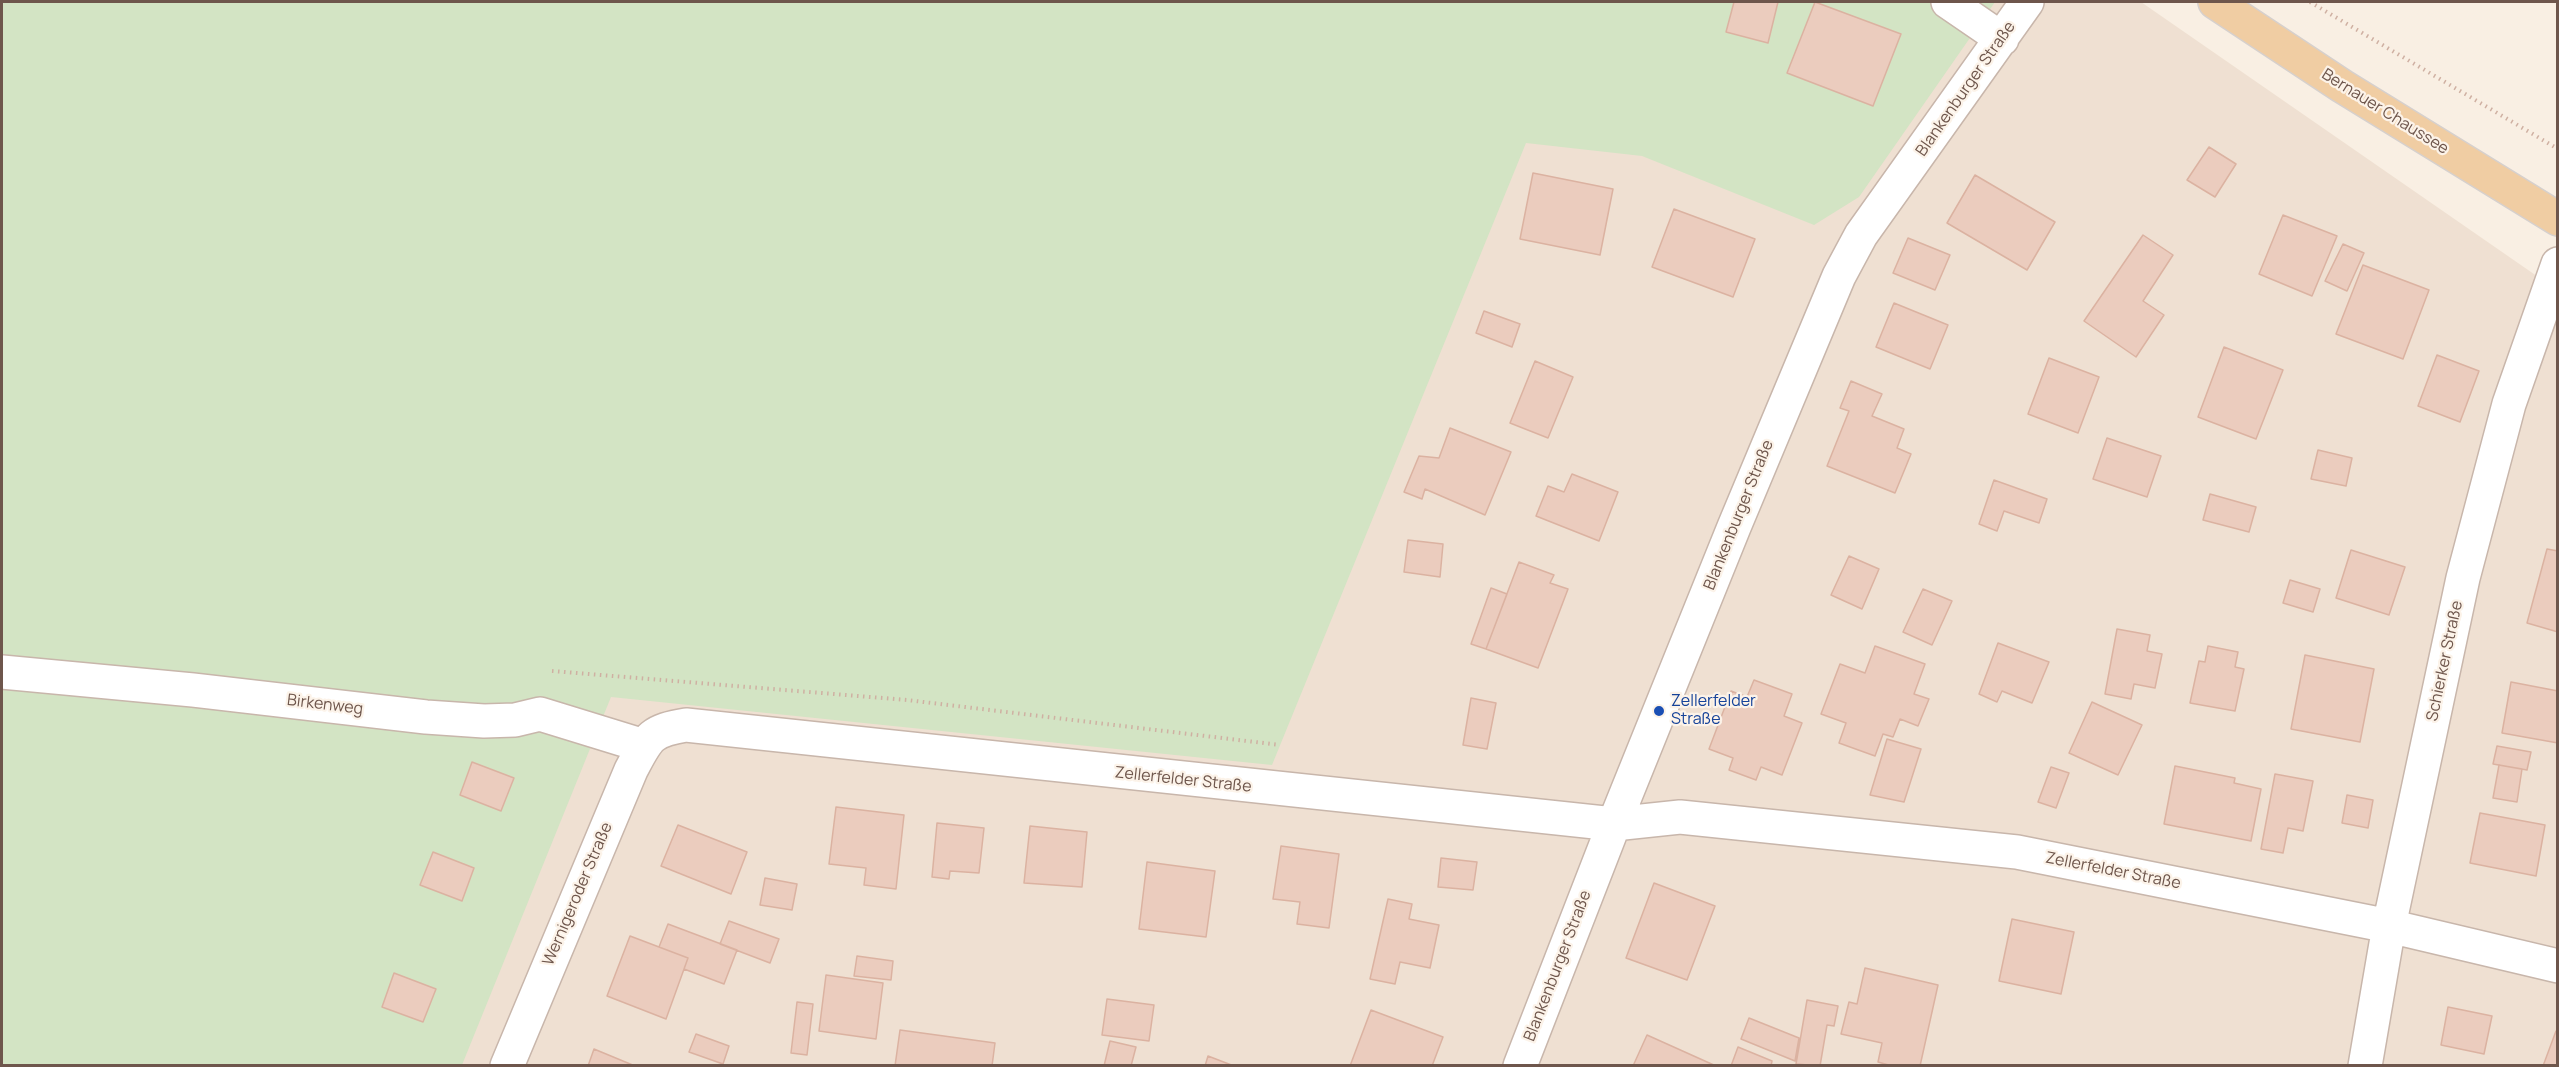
<!DOCTYPE html>
<meta charset="utf-8">
<style>
body{margin:0}
#map{position:relative;width:2559px;height:1067px;overflow:hidden;background:#f9efe3;font-family:Manrope,sans-serif}
canvas{display:block}
.frame{position:absolute;inset:0;border:3px solid #6e564c;pointer-events:none}
</style>
<div id="map">
<canvas width="2559" height="1067"></canvas>
<div class="frame"></div>
</div>
<script>
const ctx = document.querySelector('canvas').getContext('2d');
ctx.lineJoin = 'round';
function fill(path, color) { ctx.fillStyle = color; ctx.fill(path, 'evenodd'); }
function stroke(path, color, width, dash) { ctx.strokeStyle = color; ctx.lineWidth = width; ctx.lineCap = dash ? 'butt' : 'round'; ctx.setLineDash(dash || []); ctx.stroke(path); }
function label(font, color, halo, rows, align = 'center') {
  ctx.font = font + ' Manrope,sans-serif'; ctx.lineWidth = 4.5; ctx.setLineDash([]); ctx.textBaseline = 'middle'; ctx.strokeStyle = halo; ctx.fillStyle = color; for (const [text, x, y, turn = 0] of rows) {
    ctx.save(); ctx.translate(x, y); ctx.rotate((+turn || 0) * Math.PI / 180); ctx.textAlign = isNaN(turn) ? turn : align; if (halo) ctx.strokeText(text, 0, 0); ctx.fillText(text, 0, 0); ctx.restore();
  }
}
fill(new Path2D(`
 M 2,2 L 2141,2 L 2557,290 L 2557,1065 L 2,1066 Z`), '#efe0d2');
fill(new Path2D(`
 M 2,2 L 1995,2 L 1859,197 L 1814,225 L 1642,156 L 1526,143 L 1272,765 L 611,697 L 462,1065 L 2,1066 Z`), '#d3e4c4');
const building = new Path2D(`
 M 1734,2 L 1778,2 L 1768,43 L 1726,32 Z
 M 1815,2 L 1901,34 L 1873,106 L 1787,73 Z
 M 2209,147 L 2236,164 L 2215,197 L 2187,180 Z
 M 1533,173 L 1613,189 L 1600,255 L 1520,239 Z
 M 1975,175 L 2055,222 L 2027,270 L 1947,223 Z
 M 1674,209 L 1755,239 L 1733,297 L 1652,267 Z
 M 2283,215 L 2337,236 L 2312,296 L 2259,274 Z
 M 2143,235 L 2173,255 L 2143,301 L 2164,315 L 2136,357 L 2084,321 Z
 M 1908,238 L 1950,255 L 1935,290 L 1893,273 Z
 M 2343,244 L 2364,253 L 2347,291 L 2325,281 Z
 M 2363,265 L 2429,290 L 2403,359 L 2336,334 Z
 M 1894,303 L 1948,325 L 1930,369 L 1876,347 Z
 M 1484,311 L 1520,324 L 1512,347 L 1476,333 Z
 M 2224,347 L 2283,370 L 2256,439 L 2198,417 Z
 M 2437,355 L 2479,371 L 2460,422 L 2418,406 Z
 M 2049,358 L 2099,377 L 2078,433 L 2028,414 Z
 M 1535,361 L 1573,377 L 1548,438 L 1510,423 Z
 M 1851,381 L 1882,394 L 1872,416 L 1904,429 L 1897,448 L 1911,454 L 1895,493 L 1827,466 L 1849,411 L 1840,408 Z
 M 1450,428 L 1511,452 L 1485,515 L 1425,489 L 1422,499 L 1404,492 L 1419,456 L 1439,458 Z
 M 2107,438 L 2161,456 L 2147,497 L 2093,479 Z
 M 2318,450 L 2352,458 L 2346,486 L 2311,479 Z
 M 1572,474 L 1618,492 L 1599,541 L 1536,516 L 1548,486 L 1564,492 Z
 M 1994,480 L 2047,499 L 2039,523 L 2004,511 L 1997,531 L 1979,524 Z
 M 2210,494 L 2256,507 L 2249,532 L 2203,520 Z
 M 1408,540 L 1443,544 L 1440,577 L 1404,572 Z
 M 2547,549 L 2558,551 L 2558,632 L 2527,623 Z
 M 2351,550 L 2405,567 L 2389,615 L 2336,598 Z
 M 1849,556 L 1879,569 L 1862,609 L 1831,595 Z
 M 1519,562 L 1554,575 L 1550,583 L 1568,589 L 1538,668 L 1486,649 Z
 M 2290,580 L 2320,589 L 2313,612 L 2283,603 Z
 M 1491,588 L 1507,594 L 1486,649 L 1471,644 Z
 M 1923,589 L 1952,601 L 1932,645 L 1903,632 Z
 M 2117,629 L 2150,635 L 2147,651 L 2162,654 L 2155,688 L 2134,684 L 2131,699 L 2105,694 Z
 M 1998,643 L 2049,662 L 2032,703 L 2002,691 L 1997,702 L 1979,694 Z
 M 1875,646 L 1925,664 L 1914,694 L 1929,699 L 1918,726 L 1900,719 L 1893,737 L 1883,734 L 1875,756 L 1839,743 L 1846,723 L 1821,714 L 1840,664 L 1865,673 Z
 M 2208,646 L 2238,652 L 2235,667 L 2244,669 L 2235,711 L 2190,703 L 2199,661 L 2205,662 Z
 M 2305,655 L 2374,669 L 2360,742 L 2291,729 Z
 M 1754,680 L 1792,694 L 1784,716 L 1802,723 L 1782,775 L 1761,767 L 1756,780 L 1729,770 L 1733,758 L 1709,749 L 1731,691 L 1747,697 Z
 M 2511,682 L 2558,691 L 2558,743 L 2502,733 Z
 M 1471,698 L 1496,703 L 1487,749 L 1463,745 Z
 M 2092,702 L 2142,725 L 2118,775 L 2069,753 Z
 M 1887,739 L 1921,749 L 1904,802 L 1870,795 Z
 M 2497,746 L 2531,752 L 2527,770 L 2493,764 Z
 M 472,762 L 514,778 L 501,811 L 460,795 Z
 M 2499,765 L 2522,769 L 2517,802 L 2493,798 Z
 M 2175,766 L 2235,778 L 2234,783 L 2261,789 L 2251,841 L 2164,824 Z
 M 2051,767 L 2069,773 L 2056,808 L 2038,802 Z
 M 2275,774 L 2313,781 L 2303,831 L 2288,828 L 2283,853 L 2261,849 Z
 M 2347,795 L 2373,800 L 2368,828 L 2342,823 Z
 M 836,807 L 904,815 L 896,889 L 864,885 L 866,868 L 829,864 Z
 M 2480,813 L 2545,825 L 2536,876 L 2470,863 Z
 M 937,823 L 984,828 L 979,873 L 950,871 L 949,879 L 932,877 Z
 M 678,825 L 747,852 L 731,894 L 661,866 Z
 M 1030,826 L 1087,832 L 1082,887 L 1024,883 Z
 M 1281,846 L 1339,854 L 1329,928 L 1297,924 L 1300,902 L 1273,899 Z
 M 433,852 L 474,868 L 462,901 L 420,885 Z
 M 1441,858 L 1477,862 L 1473,890 L 1438,887 Z
 M 1147,862 L 1215,871 L 1206,937 L 1139,929 Z
 M 765,878 L 797,884 L 792,910 L 760,905 Z
 M 1654,883 L 1715,906 L 1687,980 L 1626,958 Z
 M 1388,899 L 1412,904 L 1409,919 L 1439,925 L 1430,968 L 1400,962 L 1395,984 L 1370,979 Z
 M 2012,919 L 2074,932 L 2061,994 L 1999,981 Z
 M 729,921 L 779,939 L 770,963 L 720,944 Z
 M 668,924 L 737,950 L 724,984 L 684,969 L 688,958 L 659,947 Z
 M 630,936 L 688,958 L 666,1019 L 607,996 Z
 M 857,956 L 893,961 L 891,980 L 854,976 Z
 M 1865,968 L 1938,985 L 1920,1066 L 1892,1066 L 1878,1062 L 1882,1043 L 1841,1034 L 1849,1002 L 1857,1004 Z
 M 394,973 L 436,989 L 423,1022 L 382,1007 Z
 M 826,975 L 883,983 L 876,1039 L 819,1031 Z
 M 1107,999 L 1154,1005 L 1149,1041 L 1102,1035 Z
 M 1807,1000 L 1838,1006 L 1834,1026 L 1827,1025 L 1820,1066 L 1796,1064 Z
 M 797,1002 L 813,1004 L 807,1055 L 791,1053 Z
 M 2448,1007 L 2492,1016 L 2484,1054 L 2441,1045 Z
 M 1371,1010 L 1443,1037 L 1432,1066 L 1350,1066 Z
 M 1749,1018 L 1799,1038 L 1795,1061 L 1741,1039 Z
 M 900,1030 L 995,1043 L 992,1066 L 895,1066 Z
 M 2556,1031 L 2558,1031 L 2558,1066 L 2543,1066 Z
 M 696,1034 L 729,1046 L 723,1064 L 689,1052 Z
 M 1647,1035 L 1716,1066 L 1633,1066 Z
 M 1110,1041 L 1136,1047 L 1131,1066 L 1104,1066 Z
 M 1738,1047 L 1772,1061 L 1771,1066 L 1731,1066 Z
 M 594,1049 L 635,1066 L 588,1066 Z
 M 1208,1056 L 1234,1066 L 1205,1066 Z`);
fill(building, '#ebccbe');
stroke(building, '#dbb2a1', 1.5);
const minor = new Path2D(`
 M 1948,2 L 2002,39
 M 2,672 L 193,690 L 426,717 L 484,721 L 515,720 L 540,714 L 644,746
 M 507,1066 L 631,770 C 648,738 649,731 686,725 L 1614,824 L 1680,817 L 2017,852 L 2389,926 L 2558,966
 M 1520,1066 L 1614,824 L 1734,527 L 1839,276 L 1861,235 L 2027,2
 M 2365,1066 L 2389,926 L 2463,578 L 2509,404 L 2558,264`);
const major = new Path2D(`
 M 2215,2 L 2342,86 L 2558,219`);
stroke(minor, '#c8b6ab', 36);
stroke(major, '#d6d0cd', 36);
stroke(new Path2D(`
 M 2310,2 L 2558,149
 M 552,671 L 907,700 L 1280,745`), '#cfb0a2', 4, [1.5, 4.5]);
stroke(minor, '#fff', 33);
stroke(major, '#f0cda3', 33);
for (const [x, y, r, color] of [
 [1659,711,6,"#1a4fb4"]
]) { const dot = new Path2D(); dot.arc(x, y, r, 0, 2 * Math.PI); ctx.fillStyle = color; ctx.fill(dot); stroke(dot, '#fcf3e9', 2); }
label('16px', '#6e564c', '#fcf3e9', [
 ["Blankenburger Straße",1966,89,-55],
 ["Bernauer Chaussee",2385,112,32],
 ["Blankenburger Straße",1739,515,-68],
 ["Schierker Straße",2445,661,-78],
 ["Birkenweg",325,705,7],
 ["Zellerfelder Straße",1183,780,6],
 ["Zellerfelder Straße",2113,871,11],
 ["Wernigeroder Straße",578,894,-67],
 ["Blankenburger Straße",1558,966,-69]
]);
label('16px', '#164399', '#fcf3e9', [
 ["Zellerfelder",1671,702],
 ["Straße",1671,720]
], 'left');
</script>
